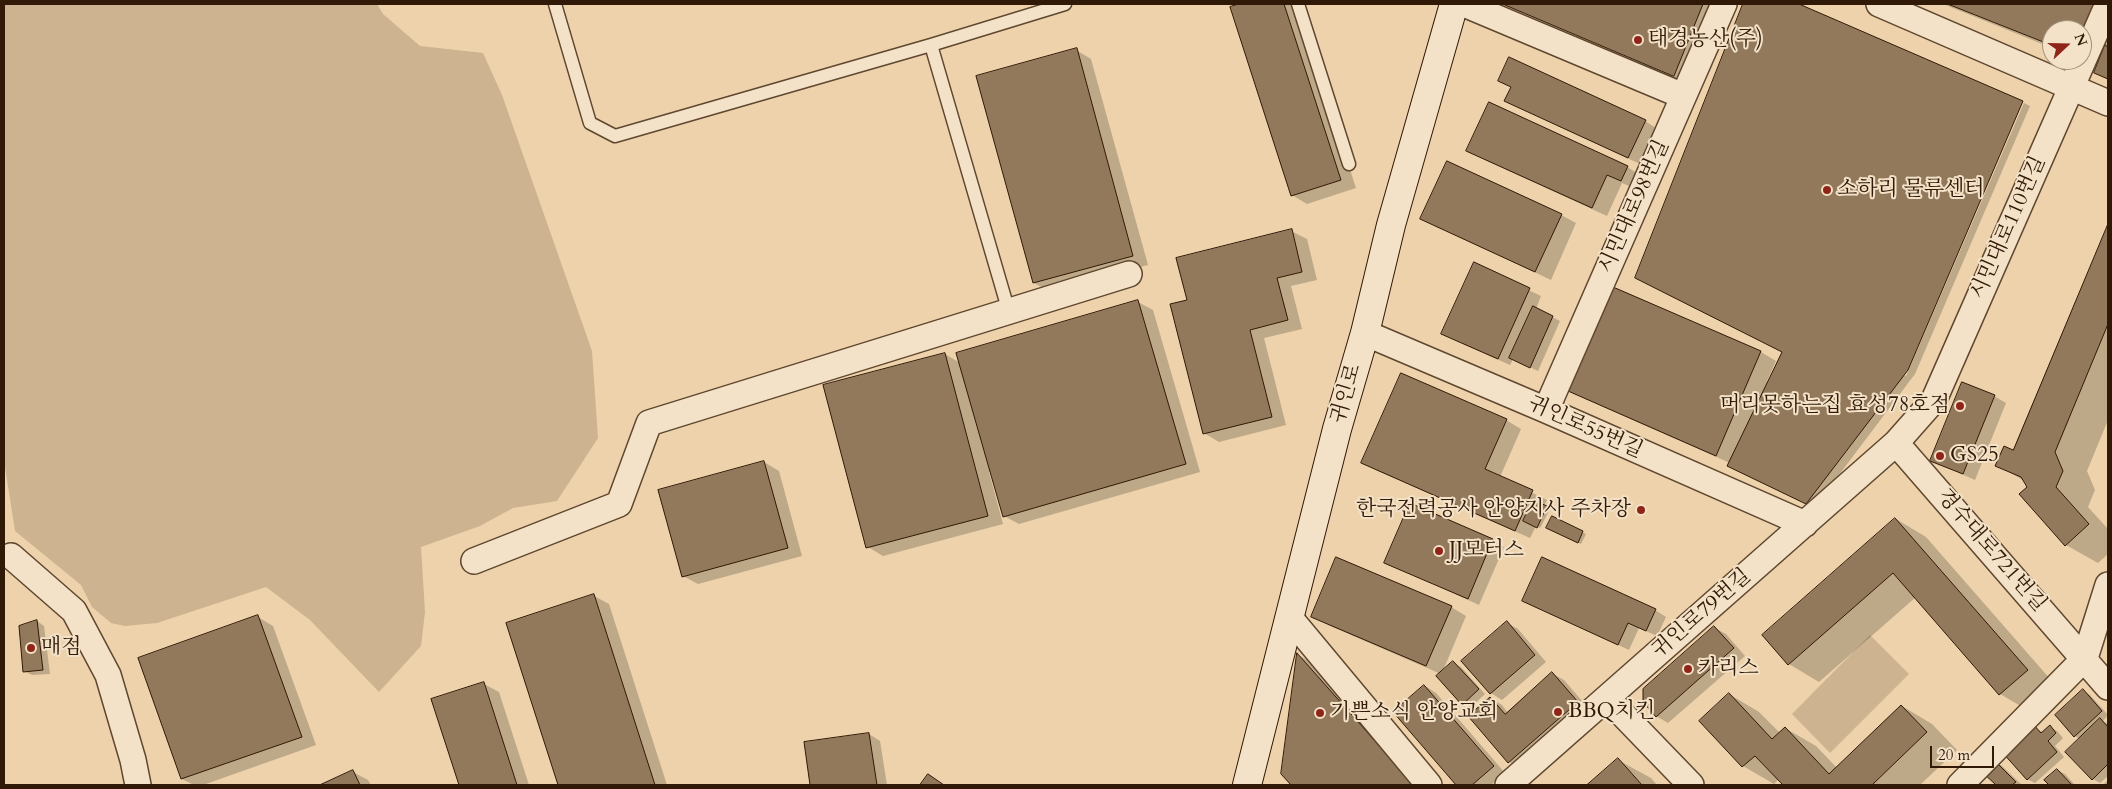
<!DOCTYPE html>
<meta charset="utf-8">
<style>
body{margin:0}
#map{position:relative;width:2112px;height:789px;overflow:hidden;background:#edd2ab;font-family:Cardo,serif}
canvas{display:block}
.frame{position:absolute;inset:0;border:5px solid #301906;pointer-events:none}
.north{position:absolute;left:2042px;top:20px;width:50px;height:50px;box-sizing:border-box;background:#f3e2c8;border:1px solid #a5927a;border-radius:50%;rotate:69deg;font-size:14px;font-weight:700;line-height:20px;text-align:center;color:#301906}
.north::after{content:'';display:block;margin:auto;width:18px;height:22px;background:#8f2418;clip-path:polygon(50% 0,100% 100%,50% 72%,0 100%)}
.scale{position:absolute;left:1930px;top:746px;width:64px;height:22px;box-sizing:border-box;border:2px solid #301906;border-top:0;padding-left:6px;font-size:15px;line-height:18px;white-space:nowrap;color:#301906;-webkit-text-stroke:4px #f3e2c8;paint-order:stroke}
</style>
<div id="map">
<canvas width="2112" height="789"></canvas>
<div class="frame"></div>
<div class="north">N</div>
<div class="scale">20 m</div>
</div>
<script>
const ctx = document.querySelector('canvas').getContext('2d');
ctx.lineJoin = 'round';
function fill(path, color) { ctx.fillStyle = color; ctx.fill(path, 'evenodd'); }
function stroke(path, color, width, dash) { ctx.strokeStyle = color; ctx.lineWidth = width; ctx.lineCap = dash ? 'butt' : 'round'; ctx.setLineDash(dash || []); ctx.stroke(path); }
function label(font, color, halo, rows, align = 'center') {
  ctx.font = font + ' Cardo,"Noto Serif KR",serif'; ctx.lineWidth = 4; ctx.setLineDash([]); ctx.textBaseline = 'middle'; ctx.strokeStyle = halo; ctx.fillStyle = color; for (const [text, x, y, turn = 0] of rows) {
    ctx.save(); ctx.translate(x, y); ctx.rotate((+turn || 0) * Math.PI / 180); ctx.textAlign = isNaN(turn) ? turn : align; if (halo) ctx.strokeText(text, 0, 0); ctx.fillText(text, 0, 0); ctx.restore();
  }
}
fill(new Path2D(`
 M 4,4 L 377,4 L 383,14 L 420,46 L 483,53 L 502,95 L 592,351 L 598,438 L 557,501 L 513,508 L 480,526 L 421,547 L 425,612 L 421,646 L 379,692 L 310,620 L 266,587 L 157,623 L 125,626 L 111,623 L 92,607 L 81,585 L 15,531 L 4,460 Z
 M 1870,635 L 1909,674 L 1830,753 L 1792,714 Z`), '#cdb38f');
fill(new Path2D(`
 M 1243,4 L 1296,4 L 1356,188 L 1307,204 L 1292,195 L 1231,8 Z
 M 1500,4 L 1721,4 L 1689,84 Z
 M 1745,4 L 1796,4 L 2021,102 L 1904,375 L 1906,376 L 2024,103 L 2030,106 L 1915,374 L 1814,508 L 1736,470 L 1730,463 L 1585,399 L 1570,391 L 1614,288 L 1761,352 L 1776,361 L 1767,381 L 1769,382 L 1784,352 L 1636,278 Z
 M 1943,4 L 2108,4 L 2108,80 L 2095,72 L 2098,66 L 2082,60 L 2082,30 L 2052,30 L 2052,48 Z
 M 1076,50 L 1091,59 L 1148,265 L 1049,291 L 1034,283 Z
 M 1499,81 L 1645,121 L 1656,128 L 1640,164 L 1506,101 L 1512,88 Z
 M 1483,159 L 1627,167 L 1642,176 L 1636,189 L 1622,183 L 1607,216 Z
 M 1561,215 L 1576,223 L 1551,280 L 1422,219 Z
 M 2108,227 L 2108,420 L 2087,471 L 2095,490 L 2088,507 L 2108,529 L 2108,554 L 2098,563 L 2066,545 L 2026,482 L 1997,465 L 2014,451 Z
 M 1291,231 L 1307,239 L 1317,280 L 1291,286 L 1302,329 L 1264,338 L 1286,425 L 1219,442 L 1204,433 L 1188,300 Z
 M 1474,264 L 1541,296 L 1536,309 L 1560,321 L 1538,371 L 1513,359 L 1510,365 L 1454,340 Z
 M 1138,302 L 1153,310 L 1200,472 L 1019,524 L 1004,516 L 991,471 L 989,472 L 1003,524 L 883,556 L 868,547 L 945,354 L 960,363 Z
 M 1994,396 L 2006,403 L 1975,480 L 1932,461 Z
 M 1506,420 L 1521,429 L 1500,477 L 1547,500 L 1544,506 L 1550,509 L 1540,528 L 1536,526 L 1530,538 L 1378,471 L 1363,463 Z
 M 764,462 L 779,471 L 802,556 L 698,584 L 683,576 Z
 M 1552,517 L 1586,534 L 1581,544 L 1551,530 Z
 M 1896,519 L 1926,537 L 2058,688 L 2031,712 L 2000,694 L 1916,597 L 1819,682 L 1789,664 Z
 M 1492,540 L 1504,547 L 1479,605 L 1386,562 Z
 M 594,596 L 609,604 L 667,785 L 559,785 L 508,623 Z
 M 1523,601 L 1655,610 L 1666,617 L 1657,636 L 1639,628 L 1629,650 Z
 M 1451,607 L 1466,616 L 1442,673 L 1453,663 L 1461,667 L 1485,694 L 1470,708 L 1463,704 L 1441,674 L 1328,625 L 1313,616 Z
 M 258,617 L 273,626 L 316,745 L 203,785 L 194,785 L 182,779 L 140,659 Z
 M 37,621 L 44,626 L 50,674 L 32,675 L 24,671 Z
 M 1507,623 L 1518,629 L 1546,662 L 1502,700 L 1491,693 Z
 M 1715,628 L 1726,634 L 1745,656 L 1668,723 L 1656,716 Z
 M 1298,655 L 1318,666 L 1423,785 L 1293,785 L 1282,773 Z
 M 1553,674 L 1564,680 L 1589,709 L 1521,768 L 1509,762 L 1490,698 L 1502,705 L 1508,713 Z
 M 484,684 L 499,692 L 529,785 L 460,785 L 433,700 Z
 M 1425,686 L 1436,693 L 1505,773 L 1491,785 L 1458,785 L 1395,712 Z
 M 2083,691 L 2090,695 L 2108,715 L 2103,721 L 2108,724 L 2108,776 L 2100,783 L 2093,779 L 2080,739 L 2075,736 Z
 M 1729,694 L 1759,712 L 1780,733 L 1785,728 L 1816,746 L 1837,768 L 1902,706 L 1932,724 L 1957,750 L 1920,785 L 1785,785 L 1779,779 L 1774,784 L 1743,766 L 1701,721 Z
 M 2033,726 L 2043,733 L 2050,727 L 2057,731 L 2063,738 L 2055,746 L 2064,757 L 2035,783 L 2027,779 Z
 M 869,734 L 880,741 L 887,785 L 812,785 L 805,743 Z
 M 1618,760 L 1651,778 L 1657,785 L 1589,785 Z
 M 1994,761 L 2001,765 L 2022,785 L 1997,785 L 1983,771 Z
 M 2057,770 L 2065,774 L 2075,785 L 2051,785 L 2046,780 Z
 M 353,772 L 368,780 L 371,785 L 323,785 Z
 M 2108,780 L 2108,785 L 2103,785 Z`), '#0003');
const building = new Path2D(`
 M 1239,4 L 1284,4 L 1341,180 L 1291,196 L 1230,7 Z
 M 1503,4 L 1703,4 L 1674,76 Z
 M 1743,4 L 1799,4 L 2023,101 L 1908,370 L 1806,504 L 1727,466 L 1782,352 L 1635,278 Z
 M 1948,4 L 2101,4 L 2082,49 L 2082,30 L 2052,30 L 2052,45 Z
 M 2105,45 L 2108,47 L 2108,79 L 2094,73 Z
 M 1077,48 L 1133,256 L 1033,283 L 976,76 Z
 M 1509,57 L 1646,120 L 1628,158 L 1504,101 L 1511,87 L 1498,81 Z
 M 1489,102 L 1628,166 L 1621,181 L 1607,175 L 1592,208 L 1466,151 Z
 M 1447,161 L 1562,214 L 1535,272 L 1420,219 Z
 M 2108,224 L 2108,324 L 2055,452 L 2063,471 L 2056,487 L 2089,524 L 2065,546 L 2019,494 L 2027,487 L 2021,477 L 1995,466 L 2004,446 L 2013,450 Z
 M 1292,229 L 1302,272 L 1277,278 L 1288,320 L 1250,330 L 1272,417 L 1203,434 L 1170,304 L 1187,300 L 1176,258 Z
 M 1474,262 L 1530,288 L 1498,359 L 1441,334 Z
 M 1613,287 L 1761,351 L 1716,456 L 1568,391 Z
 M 1138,300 L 1186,464 L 1003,517 L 956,353 Z
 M 1533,306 L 1553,316 L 1530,368 L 1509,358 Z
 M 945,353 L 988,516 L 866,548 L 823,385 Z
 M 1401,373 L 1507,419 L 1485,469 L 1533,490 L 1515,531 L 1361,463 Z
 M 1962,382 L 1995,395 L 1963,474 L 1930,461 Z
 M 764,461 L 788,548 L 682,577 L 658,490 Z
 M 1533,500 L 1547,506 L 1537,528 L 1523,521 Z
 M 1410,503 L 1493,539 L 1468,599 L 1384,563 Z
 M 1552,516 L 1583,531 L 1578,543 L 1546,528 Z
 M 1895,518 L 2028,670 L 1999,695 L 1893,573 L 1788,665 L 1762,635 Z
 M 1336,557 L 1452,606 L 1426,666 L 1311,617 Z
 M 1542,557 L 1656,609 L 1646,631 L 1628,623 L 1618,645 L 1522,601 Z
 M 594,594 L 655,785 L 558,785 L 506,623 Z
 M 258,615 L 302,737 L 181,779 L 138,658 Z
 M 37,620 L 43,670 L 23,672 L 19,626 Z
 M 1507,621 L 1535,655 L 1490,694 L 1461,661 Z
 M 1714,626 L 1734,648 L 1656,717 L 1643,702 L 1643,689 Z
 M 1297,653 L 1414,785 L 1291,785 L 1281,774 Z
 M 1453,661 L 1479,689 L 1462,705 L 1436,676 Z
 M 1552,672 L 1578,702 L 1508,763 L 1468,716 L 1490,697 L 1505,714 Z
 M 484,682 L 517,785 L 459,785 L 431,699 Z
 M 1424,685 L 1494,766 L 1472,785 L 1456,785 L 1393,712 Z
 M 2083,689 L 2102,711 L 2074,737 L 2055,715 Z
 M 1729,693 L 1772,739 L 1785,727 L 1829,774 L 1901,705 L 1927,732 L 1872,785 L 1783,785 L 1755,756 L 1742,767 L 1699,721 Z
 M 2100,718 L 2108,727 L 2108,764 L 2092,780 L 2065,752 Z
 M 2033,724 L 2041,733 L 2050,725 L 2056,733 L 2048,741 L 2057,752 L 2027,780 L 2002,752 Z
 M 869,733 L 877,785 L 810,785 L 804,742 Z
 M 1618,758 L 1642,785 L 1587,785 Z
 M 1993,759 L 2016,782 L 2012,785 L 1996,785 L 1981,771 Z
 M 2057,769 L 2072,785 L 2049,785 L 2044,780 Z
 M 353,770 L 360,785 L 320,785 Z
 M 928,774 L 944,785 L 920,785 Z`);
fill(building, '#92795c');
stroke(building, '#301906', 1);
const lane = new Path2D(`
 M 555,4 L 590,123 L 615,136 L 931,45 L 1065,4
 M 1298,4 L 1349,164
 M 931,45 L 1009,312`);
const street = new Path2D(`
 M 1464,4 L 1683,96
 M 1879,4 L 2108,103
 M 1365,333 L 1546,410 L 1805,524
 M 1546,410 L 1724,4
 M 1896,443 L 2108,687
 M 11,556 L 74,611 L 108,675 L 133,760 L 138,785
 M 474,561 L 619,504 L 649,423 L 1129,274
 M 1290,618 L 1429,785
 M 1607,698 L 1691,785
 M 1508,785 L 1896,443 L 1934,400 L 2108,4
 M 1960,785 L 2085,658 L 2108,585`);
const secondary = new Path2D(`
 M 1247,785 L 1337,429 L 1365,333 L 1391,225 L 1454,4`);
stroke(lane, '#5f472f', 15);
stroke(street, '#5f472f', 28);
stroke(secondary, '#301906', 30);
stroke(lane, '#f3e2c8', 12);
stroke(street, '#f3e2c8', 25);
stroke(secondary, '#f3e2c8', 28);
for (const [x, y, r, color] of [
 [1638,40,5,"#8f2418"],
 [1827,190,5,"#8f2418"],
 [1960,406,5,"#8f2418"],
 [1940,456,5,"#8f2418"],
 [1641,510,5,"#8f2418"],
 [1439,551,5,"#8f2418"],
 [31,648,5,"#8f2418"],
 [1688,669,5,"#8f2418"],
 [1558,712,5,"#8f2418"],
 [1320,713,5,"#8f2418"]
]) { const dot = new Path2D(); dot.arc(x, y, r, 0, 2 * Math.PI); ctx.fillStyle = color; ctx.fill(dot); stroke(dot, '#f3e2c8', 2); }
label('21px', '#301906', '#f3e2c8', [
 ["태경농산(주)",1648,40],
 ["소하리 물류센터",1837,190],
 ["머리못하는집 효성78호점",1950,406,"right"],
 ["GS25",1950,456],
 ["한국전력공사 안양지사 주차장",1631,510,"right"],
 ["JJ모터스",1449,551],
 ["매점",41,648],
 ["카리스",1698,669],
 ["BBQ치킨",1568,712],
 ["기쁜소식 안양교회",1330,713]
], 'left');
label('21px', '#301906', '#f3e2c8', [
 ["시민대로98번길",1635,207,-66],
 ["시민대로110번길",2009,228,-66],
 ["귀인로",1347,394,-74],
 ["귀인로55번길",1585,428,24],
 ["경수대로721번길",1991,551,49],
 ["귀인로79번길",1702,614,-41]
]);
</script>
